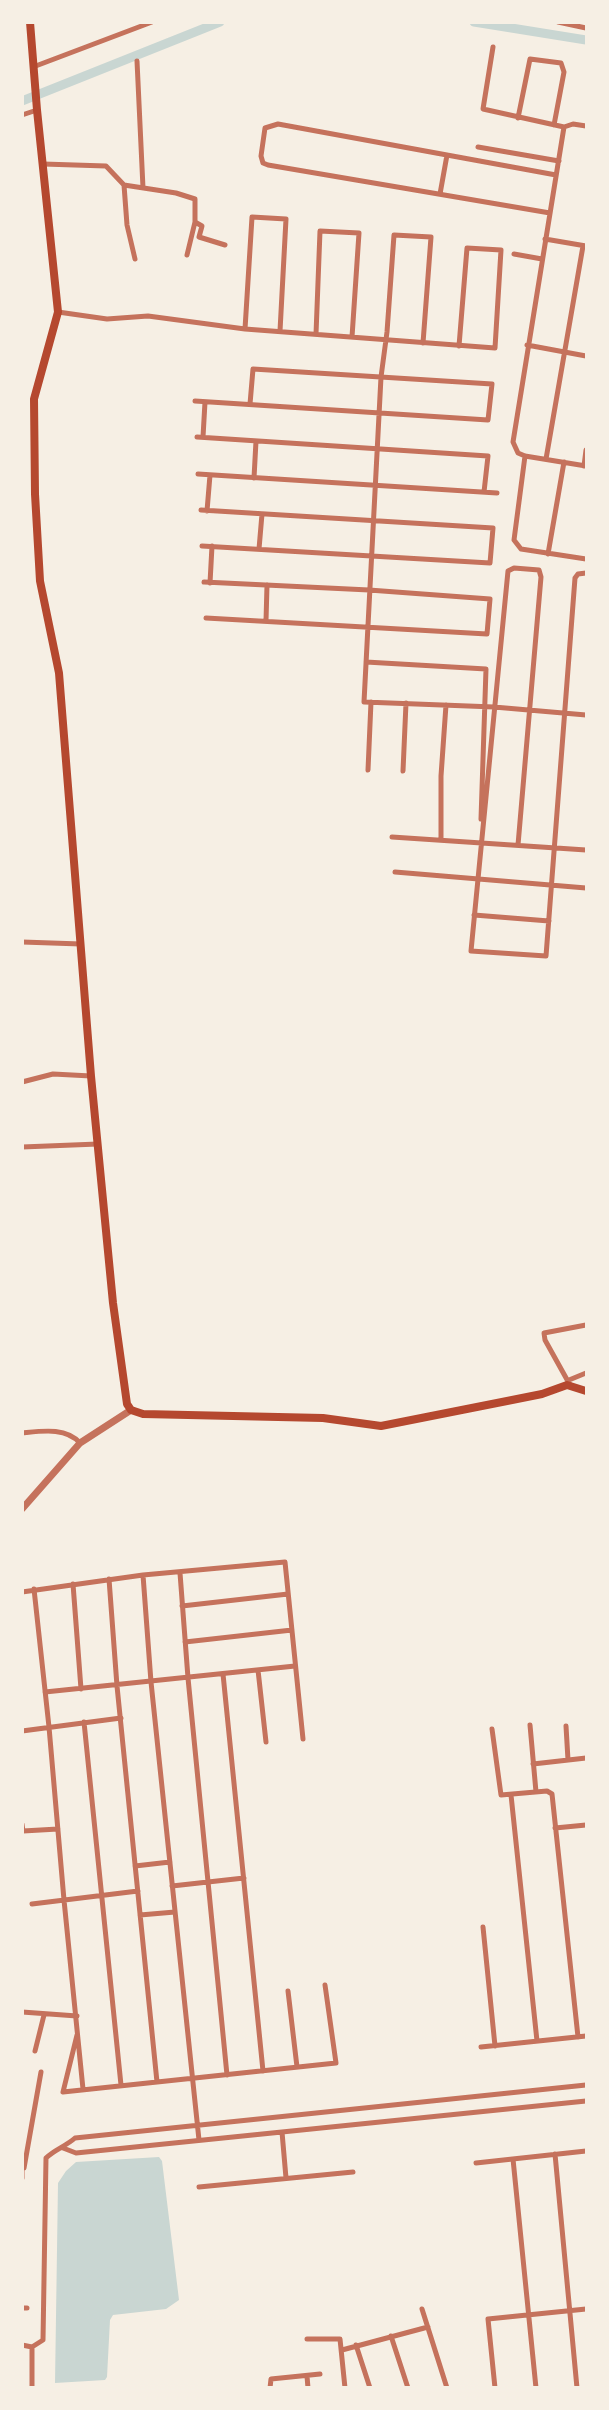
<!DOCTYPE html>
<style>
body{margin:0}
#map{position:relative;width:609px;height:2410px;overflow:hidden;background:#f6efe4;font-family:Bitter,serif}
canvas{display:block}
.frame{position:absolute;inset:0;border:24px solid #f6efe4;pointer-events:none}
</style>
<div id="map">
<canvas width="609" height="2410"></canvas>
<div class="frame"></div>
</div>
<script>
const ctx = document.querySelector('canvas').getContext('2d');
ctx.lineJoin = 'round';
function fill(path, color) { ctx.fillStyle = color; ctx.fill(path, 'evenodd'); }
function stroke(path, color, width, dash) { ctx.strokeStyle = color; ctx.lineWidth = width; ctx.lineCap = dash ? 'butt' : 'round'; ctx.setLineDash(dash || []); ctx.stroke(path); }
fill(new Path2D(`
 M 159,2157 L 162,2161 L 179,2300 L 166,2309 L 113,2315 L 110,2320 L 107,2377 L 105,2380 L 55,2383 L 58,2183 L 66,2171 L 76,2162 Z`), '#c9d6d2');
stroke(new Path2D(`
 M 474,22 L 586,40
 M 22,101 L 220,22`), '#c9d6d2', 9);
stroke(new Path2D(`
 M 558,22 L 586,28
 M 493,47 L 483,109 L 564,127
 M 137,61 L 143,188
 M 33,67 L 152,22
 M 22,115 L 37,110
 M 518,118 L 530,59 L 561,63 L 564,72 L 554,125
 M 586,126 L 573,124 L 564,127 L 513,442 L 518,453 L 525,456 L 586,466
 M 478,147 L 559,161
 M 43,164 L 106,166 L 124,185 L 176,193 L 195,199 L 195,222 L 202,226 L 199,237 L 225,245
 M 124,185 L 127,225 L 135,259
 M 440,194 L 447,155
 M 550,213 L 268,165 L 263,163 L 261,156 L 265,128 L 278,124 L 556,175
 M 545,239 L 586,246
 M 514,254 L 542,259
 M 187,255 L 195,222
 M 58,312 L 107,319 L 148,316 L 245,329 L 495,348 L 501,250 L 467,248 L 459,346
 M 245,329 L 252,217 L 286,219 L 280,331
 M 316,334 L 320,231 L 359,233 L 352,337
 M 423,343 L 431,237 L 394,235 L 387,332 L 381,377 L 364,702 L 494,707 L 586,715
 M 527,345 L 586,356
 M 195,401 L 488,420 L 492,384 L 253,369 L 250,404
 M 197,437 L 488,456 L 484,492
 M 203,437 L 205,402
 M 525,456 L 514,540 L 521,549 L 586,559
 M 546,459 L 583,246
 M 584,466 L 586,450
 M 198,474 L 497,493
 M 254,478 L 256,441
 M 201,510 L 493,528 L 490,563 L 202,546
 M 207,511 L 210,475
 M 259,549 L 262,514
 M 548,554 L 564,462
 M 204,582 L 369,590 L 490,599 L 487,634 L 206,618
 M 210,583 L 212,546
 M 266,621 L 267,585
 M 366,662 L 486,669 L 481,819
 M 368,770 L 371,702
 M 403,771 L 406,703
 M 392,837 L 586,850
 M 441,839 L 441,776 L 446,705
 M 518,845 L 541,577 L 539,570 L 514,568 L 508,571 L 471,951 L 546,956 L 575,578 L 578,574 L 586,573
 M 395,872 L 586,888
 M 474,915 L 549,921
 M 22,942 L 81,944
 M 22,1082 L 53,1074 L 91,1076
 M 22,1147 L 98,1144
 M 569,1380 L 586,1373
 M 570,1385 L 545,1340 L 544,1333 L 586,1325
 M 22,1433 C 42,1431 66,1427 80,1443
 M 180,1573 L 188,1678 L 227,2075
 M 143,1575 L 151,1682 L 199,2140
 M 109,1579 L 117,1686 L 157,2082
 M 73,1584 L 81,1689
 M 34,1589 L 49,1727 L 64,1900 L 83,2089
 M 22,1592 L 143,1575 L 285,1562 L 303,1739
 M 182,1606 L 288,1594
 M 185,1642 L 292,1630
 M 258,1670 L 266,1742
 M 223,1674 L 263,2071
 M 45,1692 L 295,1666
 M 84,1722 L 121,2085
 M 530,1725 L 536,1792
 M 566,1726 L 568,1760
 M 492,1729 L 501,1795 L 547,1791 L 552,1794 L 578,2037
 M 22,1731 L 121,1718
 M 533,1764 L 586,1758
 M 511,1795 L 537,2041
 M 22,1824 L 23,1831 L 58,1829
 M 555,1828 L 586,1825
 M 135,1866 L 170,1862
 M 172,1886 L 244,1878
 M 32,1904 L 138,1891
 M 140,1915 L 175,1912
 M 483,1927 L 495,2046
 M 288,1991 L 297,2067
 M 22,2012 L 77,2016
 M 77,2035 L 63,2092 L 336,2063 L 325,1985
 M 481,2047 L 586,2036
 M 35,2051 L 44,2015
 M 282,2132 L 286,2178
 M 63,2148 L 76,2153 L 586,2101
 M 555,2154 L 577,2388
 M 513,2159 L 536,2388
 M 476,2163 L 586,2151
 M 22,2168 L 22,2178
 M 24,2168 L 41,2072
 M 199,2187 L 353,2172
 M 22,2308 L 27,2308
 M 422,2309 L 447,2388
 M 391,2336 L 408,2388
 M 307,2339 L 340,2339 L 345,2388
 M 22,2345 L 32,2347 L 43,2340 L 46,2158 C 54,2150 66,2146 75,2138 L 586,2085
 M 356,2345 L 370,2388
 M 342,2350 L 428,2327
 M 307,2376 L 308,2388
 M 32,2388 L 32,2347
 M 270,2388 L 271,2379 L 320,2374
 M 495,2388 L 488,2319 L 586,2309`), '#c5725c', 5);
stroke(new Path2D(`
 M 22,1509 L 80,1443 L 131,1410`), '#c5725c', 7);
stroke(new Path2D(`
 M 30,22 L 37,110 L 58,312 L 34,399 L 35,494 L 40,581 L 59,673 L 91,1076 L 113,1303 L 127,1404 L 131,1410 L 143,1414 L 323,1418 L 381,1426 L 507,1401 L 542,1394 L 567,1385 L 586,1391`), '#b5482f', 8);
</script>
